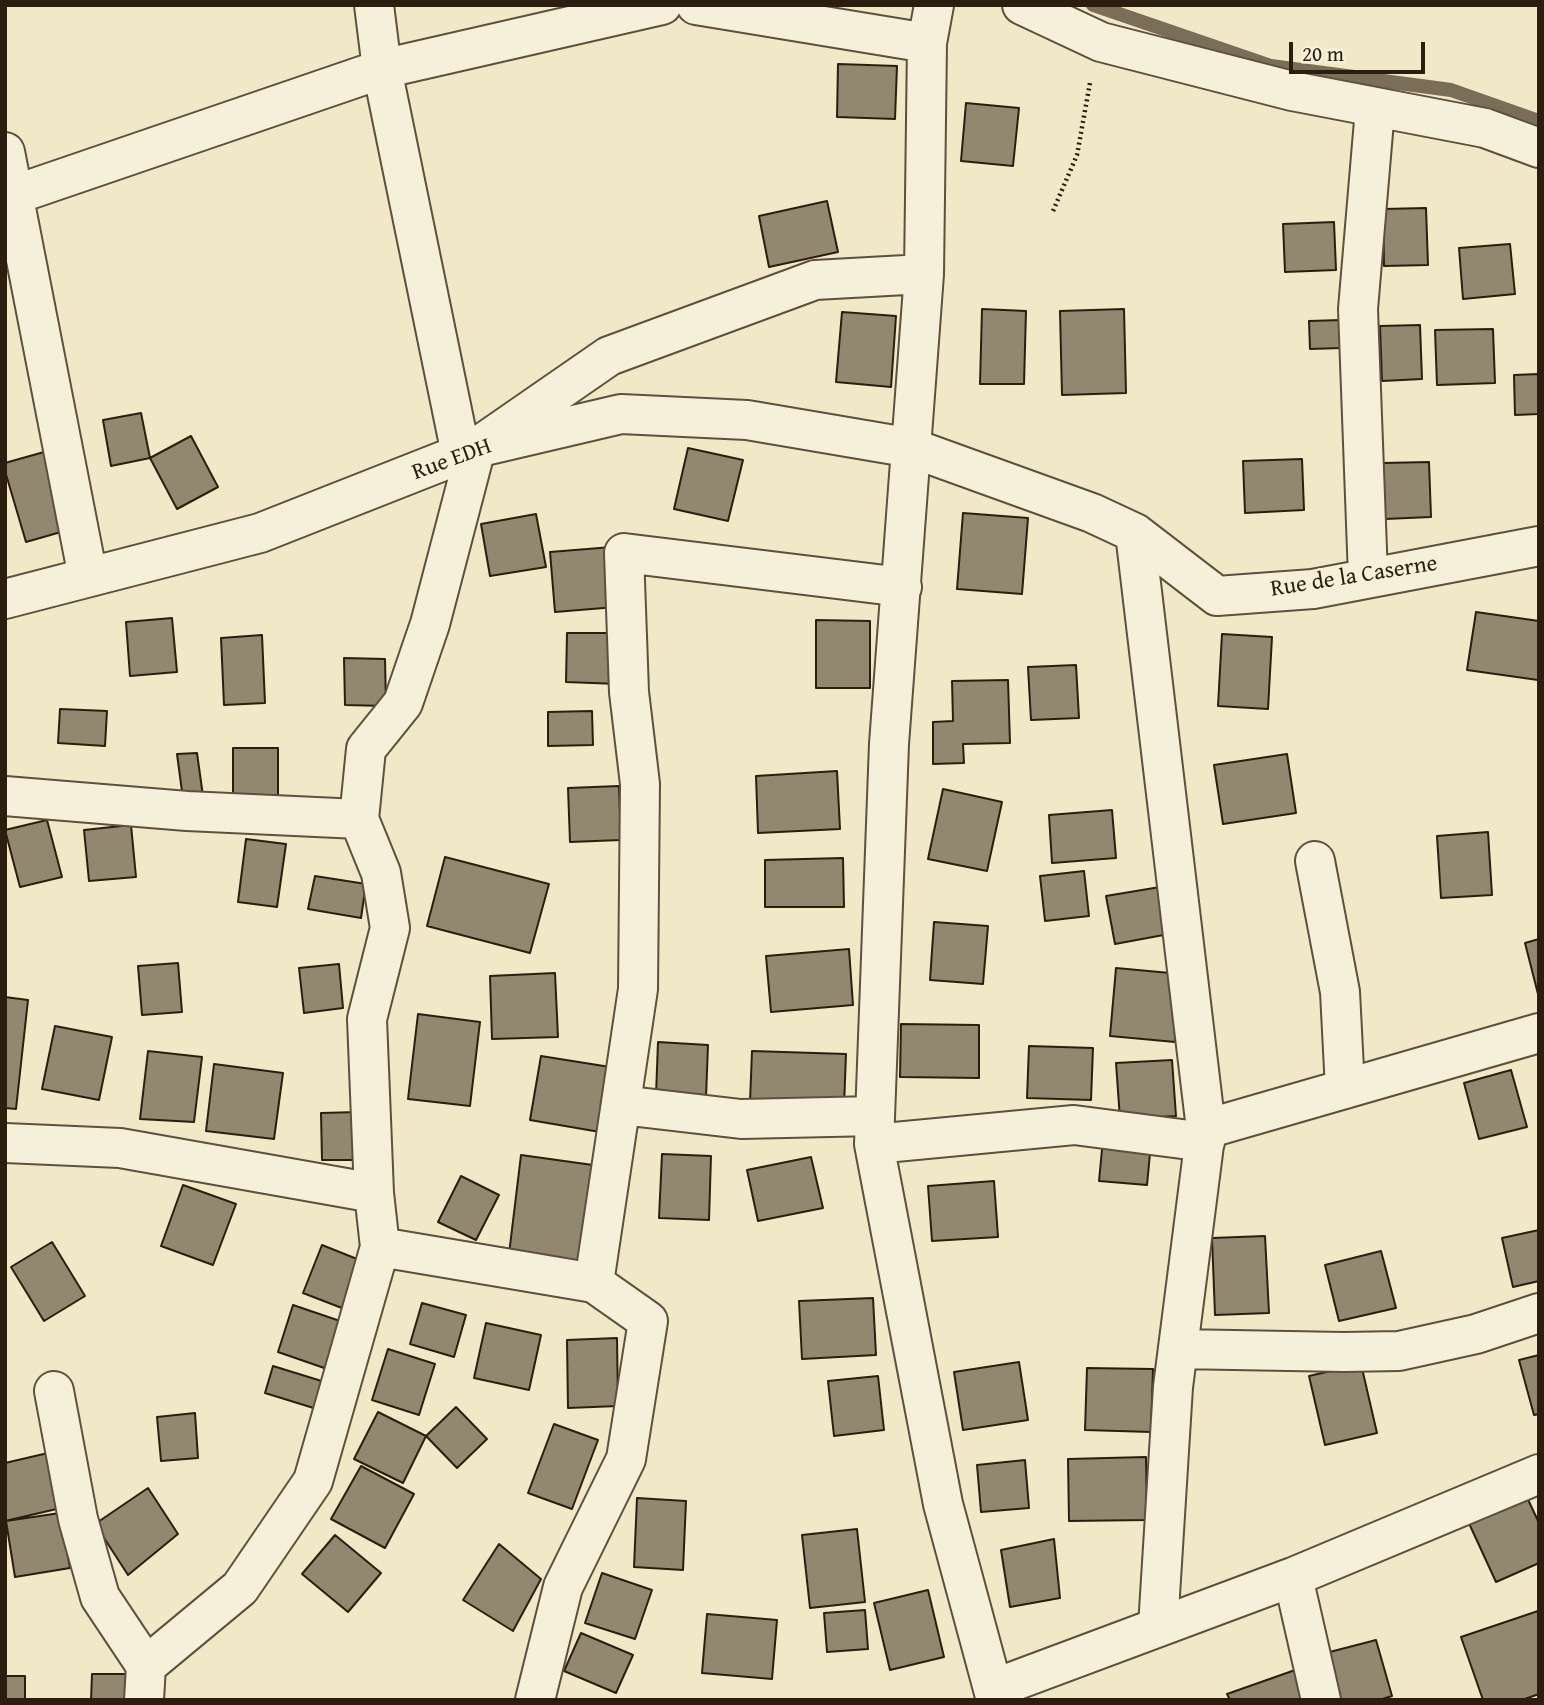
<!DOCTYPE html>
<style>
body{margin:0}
#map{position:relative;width:1544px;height:1705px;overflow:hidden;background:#f1e8c8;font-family:"Gentium Book Plus",serif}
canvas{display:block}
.frame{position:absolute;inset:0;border:7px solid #2c1e0f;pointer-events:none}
.scale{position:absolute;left:1289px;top:42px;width:136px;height:32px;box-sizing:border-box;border:4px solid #2c1e0f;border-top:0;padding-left:9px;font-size:21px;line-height:24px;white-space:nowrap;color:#2c1e0f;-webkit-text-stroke:5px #f6f0db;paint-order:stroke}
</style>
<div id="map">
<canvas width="1544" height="1705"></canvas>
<div class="frame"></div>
<div class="scale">20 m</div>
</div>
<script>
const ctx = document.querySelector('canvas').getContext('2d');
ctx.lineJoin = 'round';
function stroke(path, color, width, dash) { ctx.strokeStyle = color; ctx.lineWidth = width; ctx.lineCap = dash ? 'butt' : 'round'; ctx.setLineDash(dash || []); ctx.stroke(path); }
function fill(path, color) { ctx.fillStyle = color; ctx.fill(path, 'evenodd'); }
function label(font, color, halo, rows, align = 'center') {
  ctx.font = font + ' "Gentium Book Plus",serif'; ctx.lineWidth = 5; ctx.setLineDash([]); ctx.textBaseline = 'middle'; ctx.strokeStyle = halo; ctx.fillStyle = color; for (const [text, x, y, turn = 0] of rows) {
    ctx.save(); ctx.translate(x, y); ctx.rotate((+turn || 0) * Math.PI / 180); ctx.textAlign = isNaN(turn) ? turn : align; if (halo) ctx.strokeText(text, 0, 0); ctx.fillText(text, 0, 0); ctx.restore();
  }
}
stroke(new Path2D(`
 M 1093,5 L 1271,66 L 1451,90 L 1539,121`), '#7a6e58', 14);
const building = new Path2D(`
 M 838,64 L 897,66 L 895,119 L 837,117 Z
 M 966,103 L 1019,108 L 1013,166 L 961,161 Z
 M 827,201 L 838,252 L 769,267 L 759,216 Z
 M 1426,208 L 1428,265 L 1384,266 L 1383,209 Z
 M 1334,222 L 1336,270 L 1285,272 L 1283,224 Z
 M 1510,244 L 1515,294 L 1463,299 L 1459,248 Z
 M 982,309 L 1026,311 L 1024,384 L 980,384 Z
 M 1124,309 L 1126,393 L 1062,395 L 1060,311 Z
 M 842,312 L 896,316 L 891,387 L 836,382 Z
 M 1341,320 L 1342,348 L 1310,349 L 1309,321 Z
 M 1420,325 L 1422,379 L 1382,381 L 1380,326 Z
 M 1493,329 L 1495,383 L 1437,385 L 1435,330 Z
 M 1539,374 L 1539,414 L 1515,415 L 1514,375 Z
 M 141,413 L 150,458 L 111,466 L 103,420 Z
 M 191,436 L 218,487 L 177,509 L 150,458 Z
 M 688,448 L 743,460 L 728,521 L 674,509 Z
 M 44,452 L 68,530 L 26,542 L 5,471 L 5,463 Z
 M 1302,459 L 1304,510 L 1245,513 L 1243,461 Z
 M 1429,462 L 1431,517 L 1385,519 L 1383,463 Z
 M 963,513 L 1028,518 L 1022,594 L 957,589 Z
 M 536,514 L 546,567 L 490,576 L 481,524 Z
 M 612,547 L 616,607 L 555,612 L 550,552 Z
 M 1476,612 L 1539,621 L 1538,680 L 1467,670 Z
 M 172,618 L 177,672 L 130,676 L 126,622 Z
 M 816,620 L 870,621 L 870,688 L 816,688 Z
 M 567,633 L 619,633 L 618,684 L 566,682 Z
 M 1222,634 L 1272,637 L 1268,709 L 1218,706 Z
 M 262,635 L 265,703 L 224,705 L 221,638 Z
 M 344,658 L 385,659 L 386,706 L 345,705 Z
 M 1076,665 L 1079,718 L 1031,720 L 1028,667 Z
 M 1008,680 L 1010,743 L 963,744 L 964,763 L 933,764 L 933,722 L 953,721 L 952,681 Z
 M 60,709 L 107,711 L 105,746 L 58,743 Z
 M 592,711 L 593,745 L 548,746 L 548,712 Z
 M 233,748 L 278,748 L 278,802 L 233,802 Z
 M 197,753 L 203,796 L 183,799 L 177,754 Z
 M 1287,754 L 1296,813 L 1223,824 L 1214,765 Z
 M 837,771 L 840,829 L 758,833 L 756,776 Z
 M 619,786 L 621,840 L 570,842 L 568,788 Z
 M 943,789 L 1002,802 L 987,871 L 928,859 Z
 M 1112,810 L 1116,858 L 1052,863 L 1049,815 Z
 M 47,820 L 62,877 L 20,887 L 5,830 Z
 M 131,825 L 136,877 L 89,881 L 84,830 Z
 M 1488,832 L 1492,895 L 1441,898 L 1437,836 Z
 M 246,839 L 286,844 L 277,907 L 238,902 Z
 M 445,857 L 549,884 L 530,953 L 427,926 Z
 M 843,858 L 844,907 L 765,907 L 765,860 Z
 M 1084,871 L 1089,916 L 1045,921 L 1040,876 Z
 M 315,876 L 366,884 L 361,918 L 308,909 Z
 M 1160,887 L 1169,934 L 1115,944 L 1106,896 Z
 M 934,922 L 988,926 L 983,984 L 930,980 Z
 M 1539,939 L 1539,998 L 1525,943 Z
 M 849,949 L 853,1005 L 771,1012 L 766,956 Z
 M 178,963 L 182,1012 L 142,1015 L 138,966 Z
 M 339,964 L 343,1008 L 304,1013 L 299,968 Z
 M 1116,968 L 1181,974 L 1175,1042 L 1110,1036 Z
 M 555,973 L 558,1037 L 492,1039 L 490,976 Z
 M 5,997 L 28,1000 L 16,1109 L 5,1108 Z
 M 418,1014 L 480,1022 L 470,1106 L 408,1099 Z
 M 901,1024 L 979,1025 L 979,1078 L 900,1077 Z
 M 55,1026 L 112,1037 L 99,1100 L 42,1089 Z
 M 658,1042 L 708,1045 L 706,1097 L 656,1095 Z
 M 1029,1046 L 1093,1048 L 1091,1100 L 1027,1098 Z
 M 148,1051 L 202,1057 L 194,1122 L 140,1119 Z
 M 752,1051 L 846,1054 L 844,1106 L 750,1102 Z
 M 541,1056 L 610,1067 L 600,1132 L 530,1120 Z
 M 1172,1060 L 1176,1116 L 1120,1119 L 1116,1063 Z
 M 214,1064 L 283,1073 L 274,1139 L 206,1131 Z
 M 1511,1070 L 1527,1127 L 1479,1139 L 1464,1083 Z
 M 358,1112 L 359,1160 L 322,1160 L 321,1113 Z
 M 1103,1139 L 1151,1143 L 1147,1185 L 1099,1181 Z
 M 662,1154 L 711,1156 L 709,1220 L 659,1218 Z
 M 521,1155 L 600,1166 L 587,1264 L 509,1254 Z
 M 811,1157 L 823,1208 L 758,1221 L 747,1170 Z
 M 461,1176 L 499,1195 L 476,1240 L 438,1222 Z
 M 994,1181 L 998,1237 L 932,1241 L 928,1186 Z
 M 183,1185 L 236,1204 L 213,1265 L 161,1246 Z
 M 1539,1230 L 1539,1281 L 1513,1287 L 1502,1238 Z
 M 1265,1236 L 1269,1313 L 1215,1315 L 1212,1238 Z
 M 52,1242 L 85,1296 L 44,1321 L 11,1267 Z
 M 322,1245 L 367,1263 L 347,1310 L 303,1293 Z
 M 1381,1251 L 1396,1308 L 1339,1321 L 1325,1265 Z
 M 873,1298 L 876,1355 L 802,1359 L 799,1301 Z
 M 422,1303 L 466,1315 L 454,1357 L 410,1344 Z
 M 293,1305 L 346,1323 L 330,1370 L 278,1352 Z
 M 486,1323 L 541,1335 L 529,1390 L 474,1378 Z
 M 617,1338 L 618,1406 L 568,1408 L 567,1340 Z
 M 388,1349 L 435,1364 L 419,1415 L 372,1400 Z
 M 1539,1355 L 1539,1414 L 1534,1415 L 1519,1360 Z
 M 1019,1362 L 1028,1420 L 963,1430 L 954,1372 Z
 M 1361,1364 L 1377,1433 L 1325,1445 L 1309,1376 Z
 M 273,1366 L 328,1383 L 320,1410 L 265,1393 Z
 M 1087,1368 L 1153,1369 L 1151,1432 L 1085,1430 Z
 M 878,1376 L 884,1430 L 834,1436 L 828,1381 Z
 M 456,1407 L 487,1439 L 457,1468 L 426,1436 Z
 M 378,1412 L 426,1436 L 403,1483 L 354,1459 Z
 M 195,1413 L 198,1458 L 161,1461 L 157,1417 Z
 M 554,1424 L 598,1440 L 572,1509 L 528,1493 Z
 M 48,1453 L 61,1508 L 5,1521 L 5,1463 Z
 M 1146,1457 L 1147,1520 L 1069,1521 L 1068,1459 Z
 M 1025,1460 L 1029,1508 L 981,1512 L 977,1465 Z
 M 361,1466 L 414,1494 L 385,1548 L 331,1519 Z
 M 148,1488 L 178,1534 L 128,1575 L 95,1524 Z
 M 1525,1493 L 1539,1523 L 1539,1563 L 1496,1582 L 1467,1519 Z
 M 637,1498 L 686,1501 L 683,1570 L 634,1567 Z
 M 60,1513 L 70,1568 L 15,1577 L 6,1521 Z
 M 857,1529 L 865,1602 L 810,1608 L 802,1535 Z
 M 335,1535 L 381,1573 L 348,1612 L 302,1574 Z
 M 1054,1539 L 1060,1598 L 1010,1607 L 1001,1550 Z
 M 499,1544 L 541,1579 L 513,1631 L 463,1600 Z
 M 602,1573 L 652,1590 L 635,1639 L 585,1623 Z
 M 928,1590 L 944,1657 L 890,1670 L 874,1603 Z
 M 865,1610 L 868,1649 L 827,1652 L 824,1613 Z
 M 1538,1611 L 1539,1694 L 1522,1700 L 1483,1700 L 1461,1637 Z
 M 707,1614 L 777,1620 L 772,1679 L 702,1673 Z
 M 581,1633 L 633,1655 L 616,1693 L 564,1671 Z
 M 1376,1640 L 1392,1696 L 1379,1700 L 1335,1700 L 1322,1654 Z
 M 1298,1669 L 1305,1700 L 1230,1700 L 1227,1694 Z
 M 92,1674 L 135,1674 L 135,1700 L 91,1700 Z
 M 5,1676 L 25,1676 L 25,1700 L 5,1700 Z`);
fill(building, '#92876f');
stroke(building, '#2c1e0f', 2);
const minor = new Path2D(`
 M 374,5 L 382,69 L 461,454
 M 696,5 L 927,43
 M 934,5 L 927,43 L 924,274 L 889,744 L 874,1144 L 943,1504 L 996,1700
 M 1022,5 L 1101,42 L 1292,91 L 1485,128 L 1539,148
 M 5,152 L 88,577
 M 14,195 L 382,69 L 662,5
 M 1135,533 L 1206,1129 L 1173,1387 L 1158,1627
 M 1368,577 L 1358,309 L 1375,109
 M 5,599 L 260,533 L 476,448 L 621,414 L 747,420 L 912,448 L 1092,513 L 1135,533 L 1217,596 L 1313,589 L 1539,546
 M 5,796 L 187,811 L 359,819
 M 1315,861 L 1340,992 L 1345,1089
 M 621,1105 L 741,1119 L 875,1116
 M 1206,1129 L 1539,1033
 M 5,1143 L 120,1148 L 374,1193
 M 874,1144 L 1074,1125 L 1205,1142
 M 380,1247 L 594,1283
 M 1178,1349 L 1344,1352 L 1399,1351 L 1476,1334 L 1539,1313
 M 54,1391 L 78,1519 L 100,1597 L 146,1666
 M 1293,1577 L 1321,1700
 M 993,1689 L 1293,1577 L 1539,1474
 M 144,1700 L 146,1666 L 240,1588 L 313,1481 L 380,1247 L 374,1193 L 367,1019 L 390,928 L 381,873 L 359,819 L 366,749 L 403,703 L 430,624 L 476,448 L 609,356 L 815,280 L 924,274
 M 535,1700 L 563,1587 L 626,1459 L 648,1321 L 594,1283 L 638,989 L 640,784 L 629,692 L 624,553 L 902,587`);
stroke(minor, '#5d503d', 42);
stroke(new Path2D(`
 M 1053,211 L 1077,155 L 1090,83`), '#2c1e0f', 4.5, [2, 3.5]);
stroke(minor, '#f6f0db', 38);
label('23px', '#2c1e0f', '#f6f0db', [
 ["Rue EDH",452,460,-20],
 ["Rue de la Caserne",1354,577,-9]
]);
</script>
